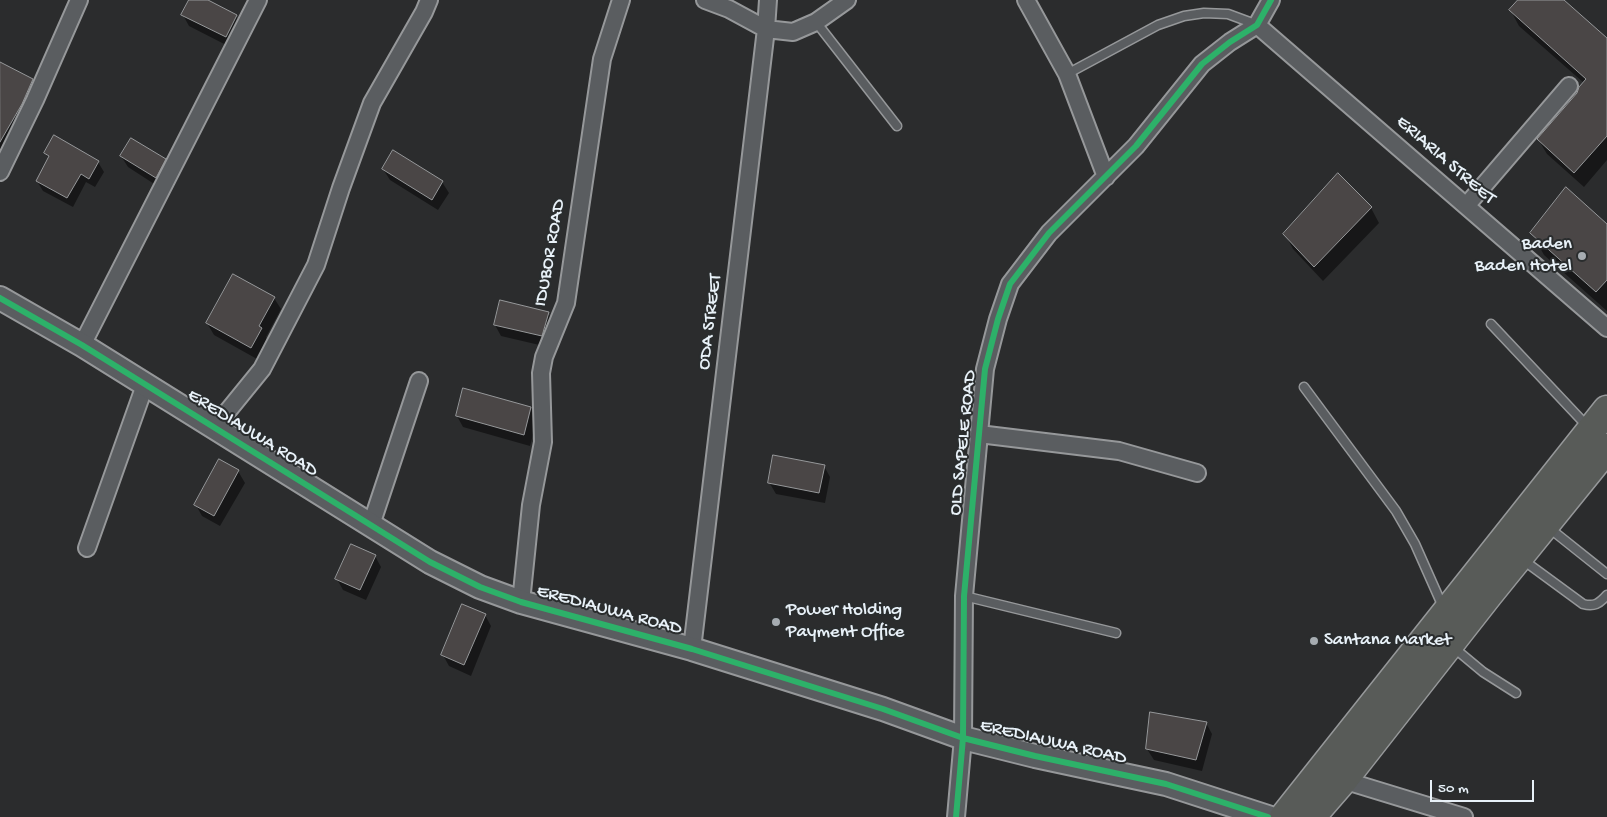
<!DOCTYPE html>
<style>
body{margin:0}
#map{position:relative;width:1607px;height:817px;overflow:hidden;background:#2b2c2d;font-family:"Gochi Hand",sans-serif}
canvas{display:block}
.scale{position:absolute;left:1430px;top:780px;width:104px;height:22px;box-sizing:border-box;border:2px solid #e8f1f8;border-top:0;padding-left:6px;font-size:15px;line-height:18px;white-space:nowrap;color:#e8f1f8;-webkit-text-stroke:4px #2a2d2e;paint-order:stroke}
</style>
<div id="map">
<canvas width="1607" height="817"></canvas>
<div class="scale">50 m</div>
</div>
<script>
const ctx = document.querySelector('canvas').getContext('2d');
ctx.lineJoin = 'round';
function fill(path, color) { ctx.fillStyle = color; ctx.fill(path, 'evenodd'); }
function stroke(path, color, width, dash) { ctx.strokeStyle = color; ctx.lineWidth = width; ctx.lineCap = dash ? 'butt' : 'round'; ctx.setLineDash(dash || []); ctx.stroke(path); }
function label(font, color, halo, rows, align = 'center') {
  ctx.font = font + ' "Gochi Hand",sans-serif'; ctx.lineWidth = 4; ctx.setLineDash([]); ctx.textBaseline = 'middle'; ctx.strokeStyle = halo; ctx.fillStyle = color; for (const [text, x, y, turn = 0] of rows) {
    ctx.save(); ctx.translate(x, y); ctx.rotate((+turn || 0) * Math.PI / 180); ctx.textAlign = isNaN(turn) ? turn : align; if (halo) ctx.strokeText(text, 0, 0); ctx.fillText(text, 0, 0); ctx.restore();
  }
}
fill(new Path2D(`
 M 191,0 L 206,0 L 236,16 L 243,27 L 232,48 L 189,26 L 183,15 Z
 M 1520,0 L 1562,0 L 1607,40 L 1607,160 L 1584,187 L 1547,154 L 1538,139 L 1578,93 L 1584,83 L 1519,26 L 1511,11 Z
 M 0,63 L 32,80 L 39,91 L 0,172 Z
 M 55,137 L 98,162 L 104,172 L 95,187 L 86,182 L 73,207 L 43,191 L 37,181 L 49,159 L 46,153 Z
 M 121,156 L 165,160 L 171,171 L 162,189 L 128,167 Z
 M 383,169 L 442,182 L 449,193 L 438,210 L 390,180 Z
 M 1371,208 L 1379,223 L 1323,281 L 1293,249 L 1285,234 Z
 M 1607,226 L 1607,311 L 1544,255 L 1532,233 Z
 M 274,298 L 281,309 L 266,337 L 267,340 L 257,359 L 214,335 L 207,323 Z
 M 548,313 L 554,324 L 548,347 L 501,336 L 495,325 Z
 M 531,408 L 537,420 L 530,446 L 463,427 L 457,416 Z
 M 824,466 L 830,477 L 825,503 L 776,494 L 769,482 Z
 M 238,471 L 245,483 L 220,526 L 202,516 L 196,505 Z
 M 375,556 L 381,567 L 366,600 L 343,590 L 337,579 Z
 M 485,615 L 491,626 L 471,676 L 449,666 L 443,655 Z
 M 1206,723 L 1212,734 L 1202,771 L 1154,760 L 1147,749 Z`), '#0007');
const building = new Path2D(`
 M 189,0 L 208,0 L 237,15 L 226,37 L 181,15 Z
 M 1518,0 L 1564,0 L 1607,38 L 1607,136 L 1574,173 L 1537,139 L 1577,93 L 1579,87 L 1586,79 L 1509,10 Z
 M 0,62 L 33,79 L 22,104 L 0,142 Z
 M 54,135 L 99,161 L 89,179 L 81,174 L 67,198 L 36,181 L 49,156 L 44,153 Z
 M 131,138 L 166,159 L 156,178 L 120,156 Z
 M 393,150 L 443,181 L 432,200 L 382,169 Z
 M 1338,173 L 1372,207 L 1314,267 L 1283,234 Z
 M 1566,187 L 1607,224 L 1607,280 L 1596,292 L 1530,233 Z
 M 233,274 L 275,297 L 259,326 L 262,328 L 251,348 L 206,323 Z
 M 500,300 L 549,312 L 542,336 L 494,325 Z
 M 463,388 L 531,407 L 524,435 L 456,416 Z
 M 773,455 L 825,465 L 819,493 L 768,483 Z
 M 219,459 L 239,470 L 214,516 L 194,505 Z
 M 351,544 L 376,555 L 360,590 L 335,579 Z
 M 462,604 L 486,614 L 464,665 L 441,655 Z
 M 1150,712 L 1207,722 L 1196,760 L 1146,749 Z`);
fill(building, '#4a4646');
stroke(building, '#96989a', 1);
const lane = new Path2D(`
 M 816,22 L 897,126
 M 1067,74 L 1158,25 L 1184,16 L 1204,13 L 1228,14 L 1255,24
 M 1491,324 L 1588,427
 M 1304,387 L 1396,511 L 1415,544 L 1443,607
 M 1548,527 L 1607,574
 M 1523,560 L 1583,604 C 1594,607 1599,604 1607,595
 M 964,596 L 1116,633
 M 1453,647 L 1483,672 L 1516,693`);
const street = new Path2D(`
 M 705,0 L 729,9 L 766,29 L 793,32 L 816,22 L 847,0
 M 1026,0 L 1067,74 L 1106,177
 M 1257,25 L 1607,328
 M 0,172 L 35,100 L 79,0
 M 1466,206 L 1569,86
 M 82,345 L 258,0
 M 214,428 L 262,369 L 316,265 L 341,188 L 372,103 L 424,12 L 429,0
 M 979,434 L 1119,451 L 1197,473
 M 371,525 L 419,381
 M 87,548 L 145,385
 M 521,602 L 531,505 L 543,442 L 541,373 L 544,357 L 566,303 L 602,59 L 621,0
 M 692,649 L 766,29 L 768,0
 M 1343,780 L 1464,817
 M 956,817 L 963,738 L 964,596 L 985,369 L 998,319 L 1010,284 L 1049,233 L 1136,146 L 1202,64 L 1230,42 L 1257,25 L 1271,0`);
const secondary = new Path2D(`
 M 0,298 L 82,345 L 430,562 L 480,587 L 521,602 L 692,649 L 883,709 L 963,738 L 1035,756 L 1166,784 L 1268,817`);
const highway = new Path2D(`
 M 1284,817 L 1607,410
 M 1311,817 L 1343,780 L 1488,595 L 1607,448`);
stroke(lane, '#96989a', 11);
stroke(street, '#96989a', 20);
stroke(secondary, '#96989a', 26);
stroke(highway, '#96989a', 31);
stroke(lane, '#5a5d60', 8);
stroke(street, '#5a5d60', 16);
stroke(secondary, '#5a5d60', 22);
stroke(highway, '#585b58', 28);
stroke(new Path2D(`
 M 0,298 L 82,345 L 430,562 L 480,587 L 521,602 L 692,649 L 883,709 L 963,738 L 1035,756 L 1166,784 L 1268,817
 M 956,817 L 963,738 L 964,596 L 985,369 L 998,319 L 1010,284 L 1049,233 L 1136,146 L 1202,64 L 1230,42 L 1257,25 L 1271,0`), '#2db169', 6);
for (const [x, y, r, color] of [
 [1582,256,5,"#a6acb1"],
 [776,622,5,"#a6acb1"],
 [1314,641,5,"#a6acb1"]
]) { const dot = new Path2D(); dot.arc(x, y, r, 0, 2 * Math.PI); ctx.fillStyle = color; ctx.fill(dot); stroke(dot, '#2a2d2e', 2); }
label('19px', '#e8f1f8', '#2a2d2e', [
 ["ERIARIA STREET",1445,161,41],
 ["IDUBOR ROAD",551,253,-80],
 ["ODA STREET",711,322,-83],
 ["EREDIAUWA ROAD",252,434,32],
 ["OLD SAPELE ROAD",964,443,-84],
 ["EREDIAUWA ROAD",609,611,15],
 ["EREDIAUWA ROAD",1053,743,13]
]);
label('19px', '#e8f1f8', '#2a2d2e', [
 ["Baden",1572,245,"right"],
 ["Baden Hotel",1572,267,"right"],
 ["Power Holding",786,611],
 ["Payment Office",786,633],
 ["Santana Market",1324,641]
], 'left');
</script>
